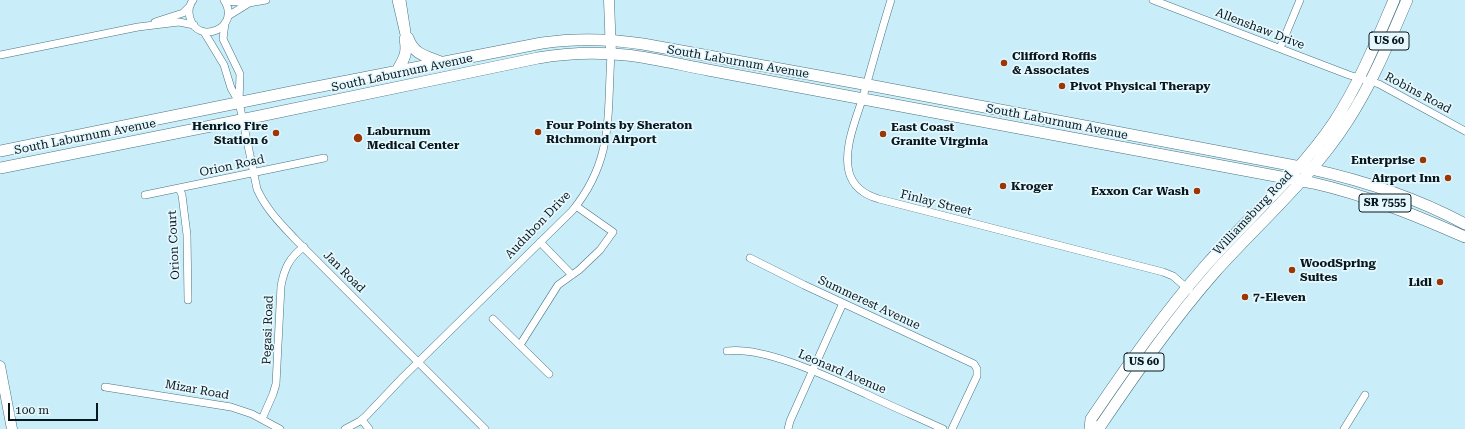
<!DOCTYPE html>
<style>
body{margin:0}
#map{position:relative;width:1465px;height:429px;overflow:hidden;background:#c9eefa;font-family:"Roboto Serif",serif}
canvas{display:block}
.scale{position:absolute;left:8px;top:403px;width:90px;height:18px;box-sizing:border-box;border:2px solid #07181e;border-top:0;padding-left:5px;font-size:12px;line-height:14px;white-space:nowrap;color:#07181e;-webkit-text-stroke:3px #e6f8fe;paint-order:stroke}
</style>
<div id="map">
<canvas width="1465" height="429"></canvas>
<div class="scale">100 m</div>
</div>
<script>
const ctx = document.querySelector('canvas').getContext('2d');
ctx.lineJoin = 'round';
function stroke(path, color, width, dash) { ctx.strokeStyle = color; ctx.lineWidth = width; ctx.lineCap = dash ? 'butt' : 'round'; ctx.setLineDash(dash || []); ctx.stroke(path); }
function label(font, color, halo, rows, align = 'center') {
  ctx.font = font + ' "Roboto Serif",serif'; ctx.lineWidth = 3.5; ctx.setLineDash([]); ctx.textBaseline = 'middle'; ctx.strokeStyle = halo; ctx.fillStyle = color; for (const [text, x, y, turn = 0] of rows) {
    ctx.save(); ctx.translate(x, y); ctx.rotate((+turn || 0) * Math.PI / 180); ctx.textAlign = isNaN(turn) ? turn : align; if (halo) ctx.strokeText(text, 0, 0); ctx.fillText(text, 0, 0); ctx.restore();
  }
}
const street = new Path2D(`
 M 193,0 C 189,5 188,11 190,18 C 198,46 242,28 224,0
 M 396,0 L 405,39
 M 402,0 L 407,32
 M 891,0 C 881,32 872,65 863,97 C 856,119 843,149 849,172 C 853,187 865,195 879,199 L 1163,272 L 1173,276 L 1189,290
 M 1153,0 L 1349,75 L 1379,84 L 1465,131
 M 225,1 L 249,3 L 266,0
 M 228,16 L 249,3
 M 155,22 L 183,13 L 190,6
 M 225,23 L 223,39 L 240,74 L 239,102 L 257,189 C 266,209 280,223 295,239 L 485,429
 M 204,32 L 224,65 L 231,88 L 239,102
 M 1280,48 L 1300,0
 M 0,55 L 138,27 L 179,22 L 194,25
 M 179,188 L 182,195 L 187,235 L 188,300
 M 145,195 L 324,158
 M 540,242 L 572,275
 M 750,258 L 804,285 L 974,364 L 977,369 L 977,376 L 952,429
 M 493,319 L 549,374
 M 520,345 L 558,285 L 579,270 L 600,250 L 613,232 L 576,206
 M 727,351 C 765,346 830,378 866,394 C 891,406 917,417 943,429
 M 105,387 L 231,407 L 252,414 L 280,429
 M 262,419 L 273,394 L 276,384 L 281,286 C 284,270 289,257 304,247
 M 362,420 L 369,429
 M 345,429 L 360,421 L 366,416 L 403,377 L 572,211 C 614,160 607,116 611,54
 M 788,429 L 790,421 L 843,303
 M 1344,429 L 1365,395`);
const secondary = new Path2D(`
 M 609,0 L 611,54
 M 0,366 L 12,429`);
const primary = new Path2D(`
 M 408,38 C 414,55 426,56 441,62
 M 397,71 C 404,59 408,53 405,39
 M 0,151 L 291,92 L 542,43 C 576,38 610,39 643,44 L 874,86 L 1311,169 C 1365,181 1417,198 1465,224
 M 0,168 L 231,122 L 538,58 C 567,53 597,52 626,55 C 654,58 681,65 708,70 L 1313,183 C 1366,195 1415,215 1465,237
 M 1090,429 L 1091,419 C 1127,366 1164,313 1207,264 C 1249,217 1298,175 1334,122 C 1359,84 1376,42 1394,0
 M 1094,429 L 1101,425 C 1137,372 1173,320 1215,272 C 1259,223 1311,178 1347,122 C 1372,84 1389,42 1407,0`);
stroke(street, '#497381', 8);
stroke(secondary, '#497381', 11);
stroke(primary, '#497381', 12);
stroke(street, '#fff', 7);
stroke(secondary, '#fff', 10);
stroke(primary, '#fff', 11);
for (const [x, y, r, color] of [
 [1004,63,4,"#9b3704"],
 [1062,86,4,"#9b3704"],
 [538,132,4,"#9b3704"],
 [276,133,4,"#9b3704"],
 [883,134,4,"#9b3704"],
 [358,138,5,"#9b3704"],
 [1423,160,4,"#9b3704"],
 [1448,178,4,"#9b3704"],
 [1003,186,4,"#9b3704"],
 [1197,191,4,"#9b3704"],
 [1292,270,4,"#9b3704"],
 [1440,282,4,"#9b3704"],
 [1245,297,4,"#9b3704"]
]) { const dot = new Path2D(); dot.arc(x, y, r, 0, 2 * Math.PI); ctx.fillStyle = color; ctx.fill(dot); stroke(dot, '#e6f8fe', 1.5); }
for (const [x, y, w] of [
 [1389,41,40],
 [1385,203,52],
 [1144,362,40]
]) { const box = new Path2D(); box.roundRect(x - w / 2, y - 9, w, 18, 3); ctx.fillStyle = '#e6f8fe'; ctx.fill(box); stroke(box, '#07181e', 1); }
label('bold 11px', '#07181e', null, [
 ["US 60",1389,41],
 ["SR 7555",1385,203],
 ["US 60",1144,362]
]);
label('12px', '#07181e', '#e6f8fe', [
 ["Allenshaw Drive",1260,29,21],
 ["South Laburnum Avenue",738,62,10],
 ["South Laburnum Avenue",402,73,-12],
 ["Robins Road",1418,93,28],
 ["South Laburnum Avenue",1057,122,11],
 ["South Laburnum Avenue",85,137,-11],
 ["Orion Road",232,166,-12],
 ["Finlay Street",936,203,14],
 ["Williamsburg Road",1253,213,-47],
 ["Audubon Drive",538,225,-46],
 ["Orion Court",174,245,-93],
 ["Jan Road",344,272,45],
 ["Summerest Avenue",869,303,25],
 ["Pegasi Road",268,330,-88],
 ["Leonard Avenue",842,372,23],
 ["Mizar Road",197,390,10]
]);
label('bold 12px', '#07181e', '#e6f8fe', [
 ["Clifford Roffis",1012,56],
 ["& Associates",1012,70],
 ["Pivot Physical Therapy",1070,86],
 ["Four Points by Sheraton",546,125],
 ["Richmond Airport",546,139],
 ["Henrico Fire",268,126,"right"],
 ["Station 6",268,140,"right"],
 ["East Coast",891,127],
 ["Granite Virginia",891,141],
 ["Laburnum",367,131],
 ["Medical Center",367,145],
 ["Enterprise",1415,160,"right"],
 ["Airport Inn",1440,178,"right"],
 ["Kroger",1011,186],
 ["Exxon Car Wash",1189,191,"right"],
 ["WoodSpring",1300,263],
 ["Suites",1300,277],
 ["Lidl",1432,282,"right"],
 ["7-Eleven",1253,297]
], 'left');
</script>
